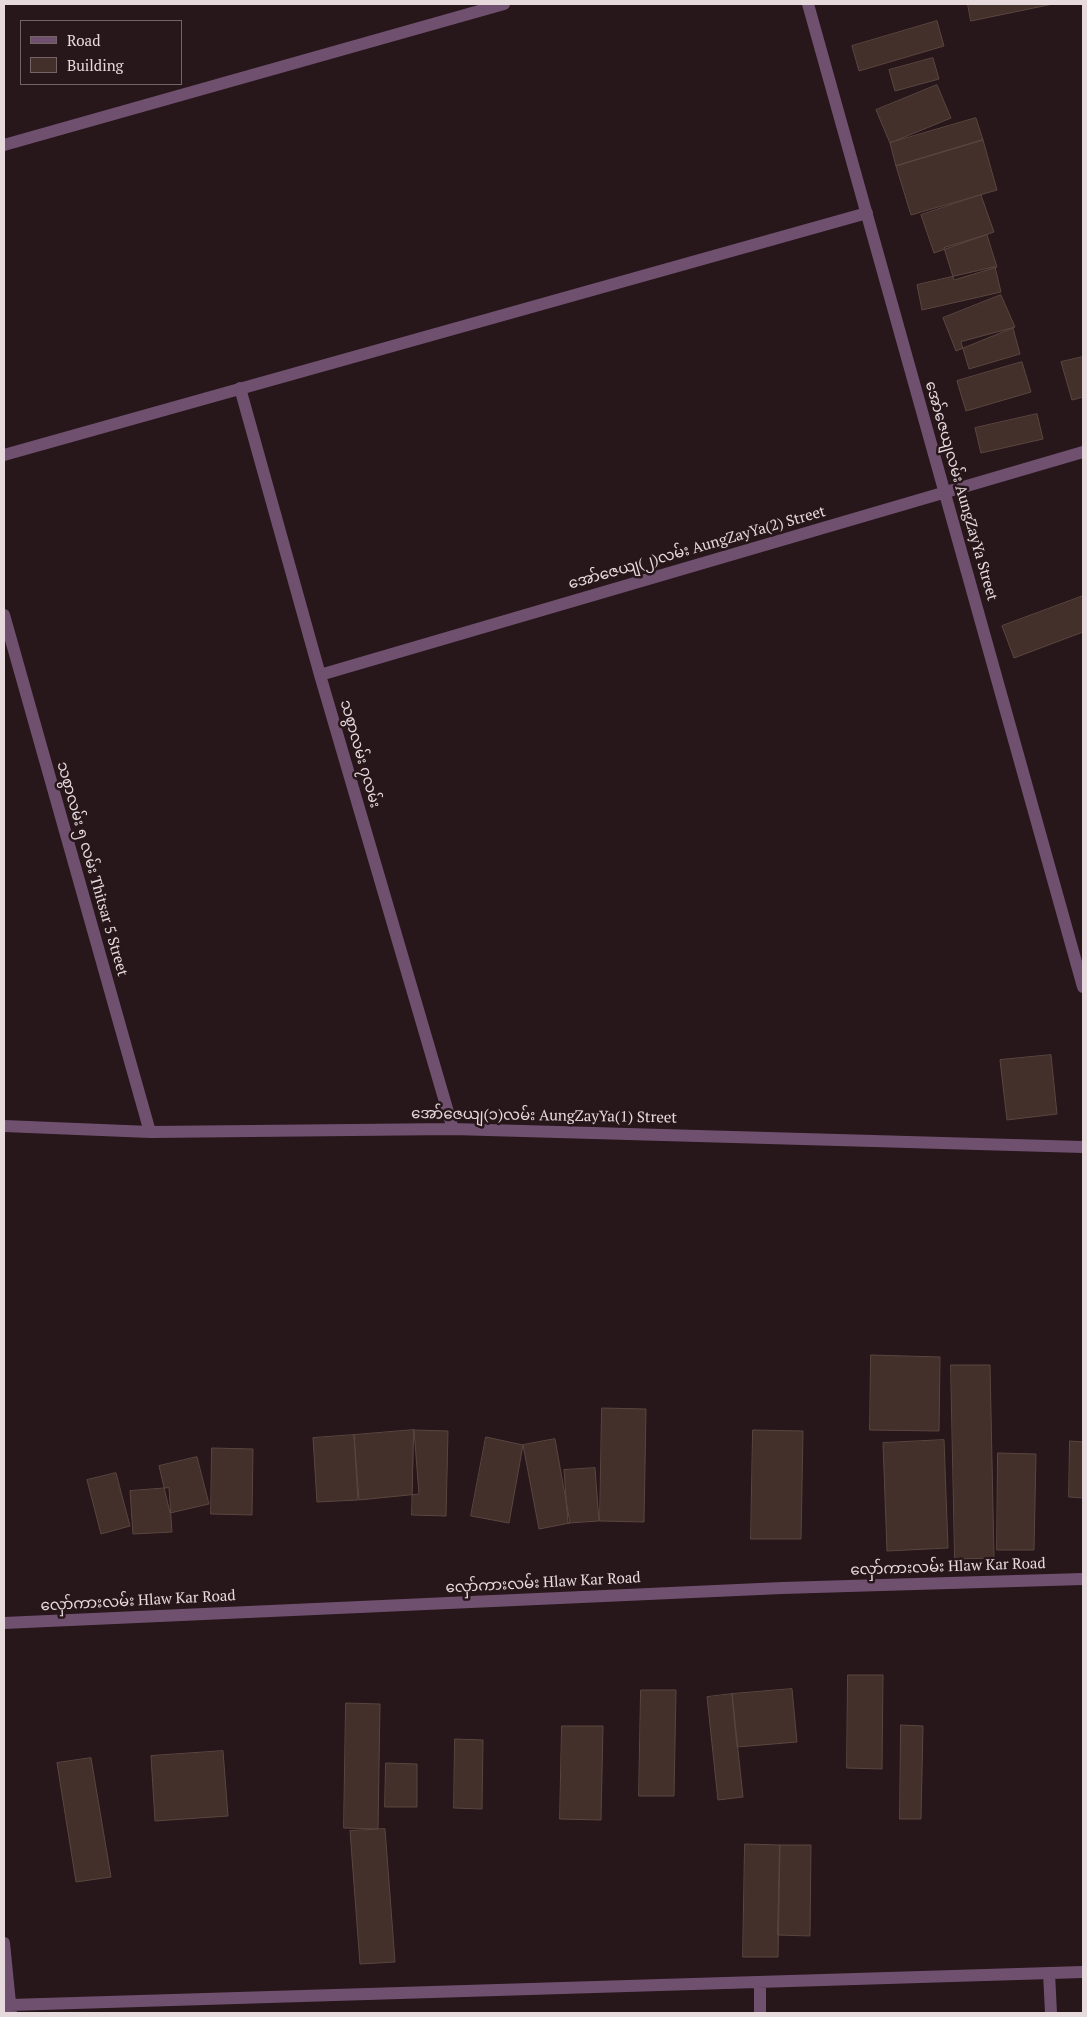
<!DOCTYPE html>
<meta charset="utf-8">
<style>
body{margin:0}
#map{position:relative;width:1087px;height:2017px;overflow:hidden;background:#27161a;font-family:"PT Serif",serif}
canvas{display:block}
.frame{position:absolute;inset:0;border:5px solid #e7dadd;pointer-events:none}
.legend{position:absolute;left:20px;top:20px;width:162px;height:65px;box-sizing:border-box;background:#27161a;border:1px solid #746468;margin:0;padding:6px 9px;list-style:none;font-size:15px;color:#e7dadd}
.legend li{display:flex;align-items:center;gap:10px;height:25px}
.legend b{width:25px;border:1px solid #746468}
</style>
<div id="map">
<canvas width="1087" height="2017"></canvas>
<div class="frame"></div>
<ul class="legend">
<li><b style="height:6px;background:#70506f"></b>Road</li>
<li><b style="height:14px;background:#43302b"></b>Building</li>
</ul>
</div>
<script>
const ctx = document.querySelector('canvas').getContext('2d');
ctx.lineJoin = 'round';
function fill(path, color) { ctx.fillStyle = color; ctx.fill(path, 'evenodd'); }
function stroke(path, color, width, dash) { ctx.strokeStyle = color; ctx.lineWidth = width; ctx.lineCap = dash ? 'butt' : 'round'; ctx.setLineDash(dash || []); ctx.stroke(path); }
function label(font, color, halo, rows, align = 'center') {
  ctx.font = font + ' "PT Serif","Noto Sans Myanmar",serif'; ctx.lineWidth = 5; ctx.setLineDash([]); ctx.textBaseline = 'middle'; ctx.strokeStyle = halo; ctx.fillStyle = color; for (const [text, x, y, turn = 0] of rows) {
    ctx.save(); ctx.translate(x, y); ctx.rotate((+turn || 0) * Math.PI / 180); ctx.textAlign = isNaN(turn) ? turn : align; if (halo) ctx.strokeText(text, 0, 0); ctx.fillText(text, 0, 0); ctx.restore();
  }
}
const building = new Path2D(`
 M 968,4 L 1053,4 L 971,21 Z
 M 937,21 L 944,46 L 859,71 L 852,46 Z
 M 933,58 L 939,79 L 895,91 L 889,70 Z
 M 937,85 L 951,118 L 890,143 L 876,110 Z
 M 976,118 L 983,140 L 896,166 L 890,143 Z
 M 983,140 L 997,190 L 911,215 L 896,166 Z
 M 981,195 L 994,232 L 934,253 L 921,215 Z
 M 987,235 L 997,267 L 954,280 L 944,248 Z
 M 995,267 L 1001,292 L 922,310 L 917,285 Z
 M 1001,295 L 1015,327 L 956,351 L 943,318 Z
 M 1013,328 L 1020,354 L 969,369 L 961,342 Z
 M 1083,357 L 1083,397 L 1072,400 L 1061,362 Z
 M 1022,362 L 1031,392 L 966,411 L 957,381 Z
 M 1037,414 L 1043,439 L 981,453 L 975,428 Z
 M 1083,596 L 1083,632 L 1014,658 L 1002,626 Z
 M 1051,1055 L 1057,1114 L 1007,1120 L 1000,1060 Z
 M 871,1355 L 940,1357 L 939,1431 L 870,1430 Z
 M 951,1365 L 990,1365 L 994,1558 L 955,1559 Z
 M 602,1408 L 646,1409 L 644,1522 L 600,1521 Z
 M 414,1430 L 419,1494 L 359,1500 L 354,1435 Z
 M 414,1430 L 448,1431 L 446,1516 L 412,1515 Z
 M 753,1430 L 803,1431 L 801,1539 L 751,1539 Z
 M 354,1435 L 358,1500 L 317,1502 L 313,1438 Z
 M 486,1437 L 523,1445 L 509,1523 L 471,1516 Z
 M 555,1439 L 570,1523 L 539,1529 L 523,1445 Z
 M 944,1440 L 948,1548 L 887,1551 L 883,1443 Z
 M 1070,1441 L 1083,1442 L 1083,1498 L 1069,1497 Z
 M 212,1448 L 253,1449 L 252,1515 L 211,1514 Z
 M 998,1453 L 1036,1454 L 1034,1550 L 997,1550 Z
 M 197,1457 L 209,1504 L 170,1513 L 159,1466 Z
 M 595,1468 L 599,1521 L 568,1523 L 564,1470 Z
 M 116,1473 L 130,1526 L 101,1534 L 87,1480 Z
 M 169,1488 L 172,1532 L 133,1534 L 130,1491 Z
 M 848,1675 L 883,1675 L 882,1769 L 847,1768 Z
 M 792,1689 L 797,1742 L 737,1747 L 732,1694 Z
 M 641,1690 L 676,1690 L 674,1796 L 639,1796 Z
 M 732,1694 L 743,1797 L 718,1800 L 707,1697 Z
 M 346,1703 L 380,1704 L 378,1829 L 344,1828 Z
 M 901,1725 L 923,1726 L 921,1819 L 900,1819 Z
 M 562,1726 L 603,1726 L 601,1820 L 560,1819 Z
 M 455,1739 L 483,1740 L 482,1809 L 454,1808 Z
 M 223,1751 L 228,1816 L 155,1821 L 151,1756 Z
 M 91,1758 L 111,1877 L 76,1882 L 57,1763 Z
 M 386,1763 L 417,1764 L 417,1807 L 385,1807 Z
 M 385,1829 L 395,1962 L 360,1964 L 350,1831 Z
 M 745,1844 L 780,1845 L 778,1957 L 743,1957 Z
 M 780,1845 L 811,1845 L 810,1936 L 778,1935 Z`);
fill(building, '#43302b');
stroke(building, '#5a4640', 1);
stroke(new Path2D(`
 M 808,4 L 1083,987
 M 4,145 L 504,4
 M 240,388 L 320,675 L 453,1129
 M 4,455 L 867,213
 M 4,615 L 150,1132
 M 320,675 L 1083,452
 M 4,1126 L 150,1132 L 453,1129 L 1083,1147
 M 4,1623 L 782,1588 L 1083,1579
 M 4,1943 L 11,2013
 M 1049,1973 L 1051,2013
 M 10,2005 L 1083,1972
 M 760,2013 L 760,1982`), '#70506f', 12);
label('15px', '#e7dadd', '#27161a', [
 ["အော်ဇေယျလမ်း AungZayYa Street",961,491,74],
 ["အော်ဇေယျ(၂)လမ်း AungZayYa(2) Street",697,548,-16],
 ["သစွာလမ်း ၇လမ်း",360,754,74],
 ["သစွာလမ်း ၅ လမ်း Thitsar 5 Street",92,869,74],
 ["အော်ဇေယျ(၁)လမ်း AungZayYa(1) Street",544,1116,1],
 ["လှော်ကားလမ်း Hlaw Kar Road",948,1567,-2],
 ["လှော်ကားလမ်း Hlaw Kar Road",543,1583,-3],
 ["လှော်ကားလမ်း Hlaw Kar Road",138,1601,-3]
]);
</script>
